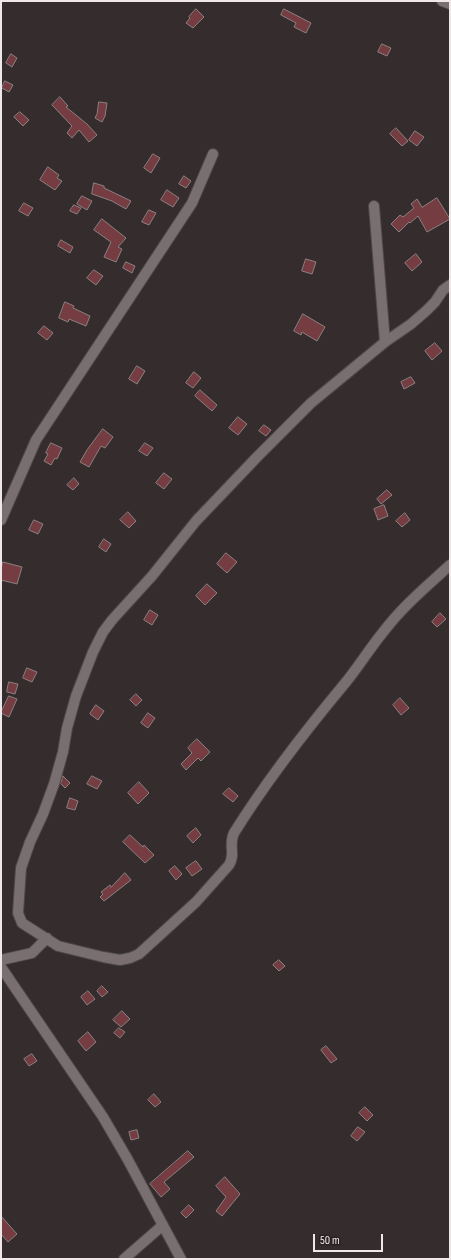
<!DOCTYPE html>
<style>
body{margin:0}
#map{position:relative;width:451px;height:1260px;overflow:hidden;background:#352c2d;font-family:"Sofia Sans Condensed",sans-serif}
canvas{display:block}
.frame{position:absolute;inset:0;border:2px solid #eee8e8;pointer-events:none}
.scale{position:absolute;left:313px;top:1234px;width:70px;height:18px;box-sizing:border-box;border:2px solid #eee8e8;border-top:0;padding-left:5px;font-size:12px;line-height:14px;white-space:nowrap;color:#eee8e8;-webkit-text-stroke:3px #2a2323;paint-order:stroke}
</style>
<div id="map">
<canvas width="451" height="1260"></canvas>
<div class="frame"></div>
<div class="scale">50 m</div>
</div>
<script>
const ctx = document.querySelector('canvas').getContext('2d');
ctx.lineJoin = 'round';
function fill(path, color) { ctx.fillStyle = color; ctx.fill(path, 'evenodd'); }
function stroke(path, color, width, dash) { ctx.strokeStyle = color; ctx.lineWidth = width; ctx.lineCap = dash ? 'butt' : 'round'; ctx.setLineDash(dash || []); ctx.stroke(path); }
const building = new Path2D(`
 M 196,9 L 204,17 L 193,28 L 186,23 L 190,18 L 189,17 Z
 M 284,9 L 311,23 L 306,33 L 294,27 L 296,23 L 281,15 Z
 M 382,44 L 391,48 L 387,56 L 378,52 Z
 M 11,54 L 17,58 L 12,67 L 6,63 Z
 M 5,81 L 13,85 L 9,92 L 2,88 Z
 M 60,97 L 68,106 L 66,107 L 87,124 L 97,135 L 89,142 L 79,130 L 72,138 L 67,133 L 72,126 L 52,105 Z
 M 99,102 L 107,103 L 105,116 L 102,122 L 95,118 L 97,114 Z
 M 20,112 L 29,120 L 23,126 L 14,117 Z
 M 396,128 L 408,141 L 402,146 L 390,134 Z
 M 415,131 L 424,137 L 417,146 L 409,140 Z
 M 153,154 L 160,158 L 151,173 L 144,168 Z
 M 48,167 L 59,175 L 57,178 L 62,181 L 55,190 L 40,180 Z
 M 184,176 L 191,181 L 186,188 L 179,184 Z
 M 94,183 L 104,186 L 104,188 L 131,201 L 126,209 L 112,201 L 92,194 Z
 M 167,190 L 179,198 L 173,207 L 161,200 Z
 M 82,196 L 92,201 L 87,210 L 77,204 Z
 M 437,198 L 450,219 L 427,232 L 418,216 L 410,223 L 409,222 L 399,232 L 391,224 L 400,215 L 403,217 L 414,208 L 411,204 L 417,199 L 422,207 Z
 M 24,203 L 33,208 L 28,216 L 19,211 Z
 M 74,205 L 81,208 L 77,214 L 70,211 Z
 M 149,210 L 156,213 L 149,225 L 142,222 Z
 M 102,219 L 126,238 L 118,247 L 122,249 L 116,262 L 104,257 L 111,242 L 94,230 Z
 M 61,240 L 73,247 L 70,253 L 58,246 Z
 M 416,254 L 422,262 L 412,271 L 405,263 Z
 M 306,259 L 316,262 L 312,274 L 302,271 Z
 M 126,262 L 135,266 L 132,273 L 123,268 Z
 M 94,270 L 103,276 L 96,285 L 87,278 Z
 M 65,302 L 74,306 L 73,308 L 90,316 L 86,326 L 69,319 L 68,322 L 59,318 Z
 M 303,314 L 325,327 L 317,341 L 302,332 L 301,335 L 294,331 Z
 M 44,326 L 53,333 L 47,340 L 38,333 Z
 M 435,343 L 442,351 L 432,360 L 425,351 Z
 M 137,366 L 145,371 L 137,384 L 129,379 Z
 M 194,372 L 201,378 L 193,388 L 186,383 Z
 M 411,377 L 415,383 L 404,389 L 401,382 Z
 M 200,390 L 217,405 L 212,411 L 195,396 Z
 M 238,417 L 247,424 L 238,435 L 229,428 Z
 M 264,425 L 271,430 L 266,436 L 259,431 Z
 M 103,429 L 113,437 L 105,448 L 101,446 L 89,467 L 80,462 L 87,450 Z
 M 51,443 L 62,448 L 57,459 L 55,458 L 51,465 L 44,461 L 48,454 L 46,453 Z
 M 145,443 L 153,448 L 147,456 L 139,451 Z
 M 164,473 L 172,479 L 164,489 L 156,483 Z
 M 74,478 L 79,484 L 73,490 L 67,485 Z
 M 387,490 L 392,495 L 381,504 L 377,499 Z
 M 384,505 L 388,516 L 378,520 L 374,509 Z
 M 128,512 L 136,521 L 129,528 L 120,520 Z
 M 405,513 L 410,520 L 402,527 L 396,521 Z
 M 34,520 L 43,524 L 38,534 L 29,530 Z
 M 104,539 L 111,544 L 106,552 L 99,547 Z
 M 226,553 L 237,562 L 227,573 L 217,564 Z
 M 3,562 L 22,567 L 17,584 L 1,580 L 1,570 Z
 M 207,584 L 217,593 L 205,605 L 196,596 Z
 M 150,610 L 158,615 L 152,625 L 144,620 Z
 M 440,613 L 446,619 L 437,627 L 432,622 Z
 M 27,668 L 37,672 L 32,682 L 23,678 Z
 M 9,682 L 18,684 L 15,694 L 7,692 Z
 M 136,694 L 142,700 L 136,706 L 130,700 Z
 M 9,696 L 17,699 L 9,717 L 1,713 Z
 M 400,698 L 409,708 L 401,715 L 393,705 Z
 M 96,705 L 104,711 L 98,720 L 90,714 Z
 M 148,713 L 155,718 L 148,728 L 141,723 Z
 M 197,739 L 210,752 L 201,761 L 198,758 L 186,770 L 181,764 L 192,753 L 188,748 Z
 M 63,776 L 70,783 L 65,788 L 61,784 Z
 M 92,776 L 102,781 L 97,789 L 87,784 Z
 M 139,782 L 149,793 L 138,804 L 128,793 Z
 M 229,788 L 238,796 L 233,802 L 223,794 Z
 M 70,798 L 78,801 L 75,810 L 67,808 Z
 M 196,828 L 201,835 L 193,843 L 187,836 Z
 M 130,835 L 143,847 L 144,845 L 154,855 L 145,863 L 123,842 Z
 M 196,861 L 202,869 L 192,876 L 186,868 Z
 M 175,866 L 182,874 L 176,880 L 169,871 Z
 M 125,873 L 131,880 L 104,901 L 100,897 L 103,894 L 101,892 L 110,885 L 111,887 Z
 M 279,960 L 285,966 L 279,971 L 273,965 Z
 M 102,986 L 108,992 L 102,997 L 97,991 Z
 M 88,991 L 95,999 L 87,1005 L 81,997 Z
 M 122,1011 L 130,1019 L 121,1027 L 113,1020 Z
 M 119,1028 L 125,1032 L 120,1038 L 114,1033 Z
 M 88,1032 L 96,1042 L 86,1051 L 78,1041 Z
 M 326,1046 L 337,1059 L 331,1063 L 321,1050 Z
 M 32,1054 L 37,1061 L 29,1066 L 24,1059 Z
 M 154,1094 L 161,1102 L 155,1107 L 148,1100 Z
 M 365,1107 L 373,1115 L 367,1121 L 359,1113 Z
 M 358,1127 L 365,1132 L 357,1141 L 351,1136 Z
 M 137,1130 L 139,1138 L 131,1140 L 129,1132 Z
 M 188,1151 L 194,1157 L 164,1182 L 170,1189 L 161,1197 L 150,1184 Z
 M 225,1177 L 240,1194 L 222,1216 L 216,1211 L 226,1197 L 216,1186 Z
 M 189,1205 L 194,1210 L 186,1218 L 181,1213 Z
 M 1,1216 L 17,1234 L 8,1242 L 1,1234 Z`);
fill(building, '#753c42');
stroke(building, '#8b8181', 1);
const minor = new Path2D(`
 M 442,1 L 450,4
 M 374,206 L 385,342
 M 450,285 L 443,290 L 435,302 L 426,311 L 411,324 L 385,342 L 311,403 L 258,456 L 196,521 L 152,576 L 112,620 L 103,632 L 93,652 L 76,696 L 67,728 L 63,752 L 54,784 L 43,814 L 30,842 L 21,868 L 18,913 L 22,923 L 58,946 L 103,957 L 120,960 L 130,958 L 139,954 L 196,902 L 229,865 C 236,854 228,845 234,833 C 267,780 306,730 346,682 C 359,666 370,648 384,631 C 403,606 427,586 450,565
 M 1,520 L 36,440 L 192,203 L 213,154
 M 1,960 L 32,953 L 47,938
 M 1,967 L 103,1117 L 128,1160 L 181,1259
 M 124,1259 L 163,1225`);
stroke(minor, '#4e4848', 12);
stroke(minor, '#796f70', 10);
</script>
